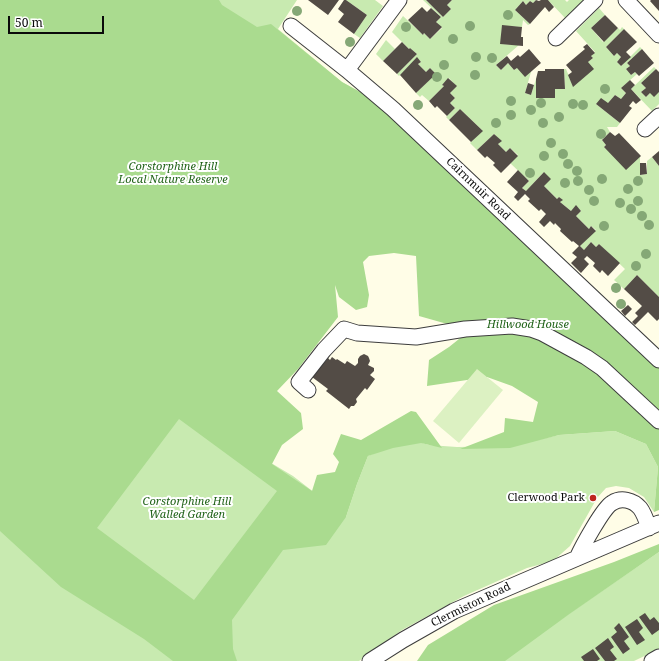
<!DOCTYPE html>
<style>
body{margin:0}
#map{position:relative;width:659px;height:661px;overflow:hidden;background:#fffde7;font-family:"Noto Serif",serif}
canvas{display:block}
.scale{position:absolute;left:8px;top:16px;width:96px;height:18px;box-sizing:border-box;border:2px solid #0a0a0a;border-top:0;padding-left:5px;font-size:12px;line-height:14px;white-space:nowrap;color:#0a0a0a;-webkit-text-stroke:3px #fff;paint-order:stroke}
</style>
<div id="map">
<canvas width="659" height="661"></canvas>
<div class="scale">50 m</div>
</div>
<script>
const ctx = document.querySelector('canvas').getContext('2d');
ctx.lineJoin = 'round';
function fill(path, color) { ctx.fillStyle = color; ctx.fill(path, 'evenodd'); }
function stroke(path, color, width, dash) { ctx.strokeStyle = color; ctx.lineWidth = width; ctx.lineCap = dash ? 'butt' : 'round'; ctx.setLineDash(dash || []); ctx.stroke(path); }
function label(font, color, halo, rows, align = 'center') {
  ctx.font = font + ' "Noto Serif",serif'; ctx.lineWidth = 4; ctx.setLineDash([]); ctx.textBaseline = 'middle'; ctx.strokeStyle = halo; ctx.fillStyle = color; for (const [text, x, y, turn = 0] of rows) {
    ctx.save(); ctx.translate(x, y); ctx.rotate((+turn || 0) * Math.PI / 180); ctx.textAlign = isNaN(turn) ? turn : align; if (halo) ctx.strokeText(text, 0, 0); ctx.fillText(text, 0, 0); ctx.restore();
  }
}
fill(new Path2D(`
 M 0,0 L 297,0 L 278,29 L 342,82 L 369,97 L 187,413 L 293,476 L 346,517 L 357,484 L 368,456 L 389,447 L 419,442 L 429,445 L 457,447 L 511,446 L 559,435 L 615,431 L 646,444 L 658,467 L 654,512 L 644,497 L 629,488 L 616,486 L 606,488 L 597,498 L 570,546 L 553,561 L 527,568 L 464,596 L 402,630 L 359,661 L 0,661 Z
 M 346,0 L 375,0 L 383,6 L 360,38 L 354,34 L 367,15 Z
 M 423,0 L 426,0 L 443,17 L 451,9 L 447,5 L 452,0 L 536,0 L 533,3 L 530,1 L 526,5 L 523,1 L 515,10 L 530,24 L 528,25 L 523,20 L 522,27 L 502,26 L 501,44 L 519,45 L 496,65 L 501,70 L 508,63 L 514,70 L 517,68 L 531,72 L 525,93 L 531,95 L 536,79 L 555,89 L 565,89 L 564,69 L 566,69 L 573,86 L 588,62 L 593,58 L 591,56 L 595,52 L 576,31 L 599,8 L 605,15 L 591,28 L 603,42 L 618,28 L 620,30 L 622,27 L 624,29 L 606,47 L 614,56 L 617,53 L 621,57 L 617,62 L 621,66 L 640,47 L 642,49 L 627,63 L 630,66 L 626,69 L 631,75 L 635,72 L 637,74 L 621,88 L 626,93 L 621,99 L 615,95 L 608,103 L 596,104 L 620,123 L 617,127 L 607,127 L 610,132 L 602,140 L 606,145 L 604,147 L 640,157 L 640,175 L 647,174 L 647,161 L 652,157 L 659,166 L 659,297 L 637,275 L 624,289 L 614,280 L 625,269 L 599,244 L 596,247 L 591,242 L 584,250 L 580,246 L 596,230 L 591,226 L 589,229 L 576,216 L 581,211 L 576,206 L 571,211 L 560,202 L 562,200 L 559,197 L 557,199 L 544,186 L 544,172 L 526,191 L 522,188 L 529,181 L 510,163 L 518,155 L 510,148 L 506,152 L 498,144 L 501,141 L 494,134 L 477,150 L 470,143 L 482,130 L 460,109 L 449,120 L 446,117 L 455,108 L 450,103 L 455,98 L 450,93 L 456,86 L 449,78 L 442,85 L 444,86 L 429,101 L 422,95 L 420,97 L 416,93 L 435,74 L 430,68 L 426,72 L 418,64 L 421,62 L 417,58 L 399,76 L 397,74 L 417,54 L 410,48 L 409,49 L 392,32 L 403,16 L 423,35 L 424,33 L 430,39 L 442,28 L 436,22 L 441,17 Z
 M 548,0 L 565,0 L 567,2 L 569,0 L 584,0 L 565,18 Z
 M 386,40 L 395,49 L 383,61 L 376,54 Z
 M 654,67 L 656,69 L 641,83 L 646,88 L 641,92 L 646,97 L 650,93 L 659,92 L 659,104 L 652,111 L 631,89 Z
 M 659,552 L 659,649 L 634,661 L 500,661 Z`), '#c8eab0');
fill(new Path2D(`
 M 0,0 L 219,0 L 222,5 L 257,27 L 271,24 L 342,82 L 369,97 L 659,360 L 659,510 L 654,512 L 658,467 L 646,444 L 615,431 L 559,435 L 510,448 L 460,449 L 504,432 L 505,418 L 533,422 L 538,402 L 512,386 L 487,377 L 427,386 L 429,360 L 449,347 L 464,335 L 465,329 L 419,316 L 416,256 L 394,253 L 369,256 L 363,262 L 369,295 L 367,307 L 356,310 L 339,297 L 335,285 L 338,317 L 298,369 L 277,391 L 301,413 L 303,429 L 282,445 L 272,464 L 312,491 L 317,475 L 335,472 L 339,462 L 333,454 L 341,434 L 361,440 L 411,411 L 416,412 L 442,448 L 421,443 L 393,448 L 368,456 L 357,484 L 346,517 L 326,545 L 283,550 L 232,620 L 233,649 L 237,661 L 173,661 L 144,639 L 61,587 L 0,531 ZM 179,419 L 277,491 L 194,600 L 97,528 Z
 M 659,544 L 659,552 L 568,615 L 505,661 L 417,661 L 428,645 L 494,605 L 614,562 Z`), '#aadb8f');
fill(new Path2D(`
 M 477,369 L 503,390 L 459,443 L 433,421 Z`), '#dcf1c2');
fill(new Path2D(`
 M 308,0 L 339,0 L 328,15 Z
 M 344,0 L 346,0 L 367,15 L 354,34 L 338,22 L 344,14 L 338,9 Z
 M 426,0 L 452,0 L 447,5 L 451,9 L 443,17 Z
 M 536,0 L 539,1 L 541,0 L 548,0 L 554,7 L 549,12 L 545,7 L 530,24 L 515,10 L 523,1 L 526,5 L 530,1 L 533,3 Z
 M 651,0 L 659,0 L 659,11 L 650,1 Z
 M 422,7 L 427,12 L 431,8 L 441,17 L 436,22 L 442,27 L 430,39 L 424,33 L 423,35 L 408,20 Z
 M 605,15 L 618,28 L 604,42 L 591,28 Z
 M 502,25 L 522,27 L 521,37 L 523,37 L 523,46 L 500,44 Z
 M 624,29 L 637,42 L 626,52 L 631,57 L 621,66 L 617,62 L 621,57 L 617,53 L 614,56 L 606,47 Z
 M 402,42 L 409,49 L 410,48 L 417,54 L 397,74 L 383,61 Z
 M 587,44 L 595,53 L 591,56 L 593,58 L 588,62 L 594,69 L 573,87 L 568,75 L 572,72 L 566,65 L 585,49 L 583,47 Z
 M 529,49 L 541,63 L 525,77 L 517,68 L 514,70 L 508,63 L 501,70 L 496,65 L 507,56 L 511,61 L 518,55 L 520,57 Z
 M 642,49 L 654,63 L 639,76 L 635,72 L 631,75 L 626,69 L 630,66 L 627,63 Z
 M 417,57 L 421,62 L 418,64 L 426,72 L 430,68 L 436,74 L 416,93 L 400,75 Z
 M 545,69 L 564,69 L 565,89 L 555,89 L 555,98 L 536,98 L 536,79 L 538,71 L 545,71 Z
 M 656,69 L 659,72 L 659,92 L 654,97 L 650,93 L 646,97 L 641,92 L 646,88 L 641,83 Z
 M 448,78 L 457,86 L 450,93 L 455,98 L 450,103 L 455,108 L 447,116 L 437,106 L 435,108 L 429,101 L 444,86 L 442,85 Z
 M 630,80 L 635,85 L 631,89 L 641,100 L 636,104 L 633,101 L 629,106 L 632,108 L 620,123 L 596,104 L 601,98 L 608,103 L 615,95 L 621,99 L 626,93 L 621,88 Z
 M 528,83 L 534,85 L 531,95 L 525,93 Z
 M 460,109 L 483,131 L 471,142 L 449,120 Z
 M 610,132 L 615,136 L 619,133 L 641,156 L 626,170 L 604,147 L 606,145 L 602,140 Z
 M 494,134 L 502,141 L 498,144 L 506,152 L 510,148 L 518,156 L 501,173 L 493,165 L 495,163 L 487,156 L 485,158 L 477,150 Z
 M 659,151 L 659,166 L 652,157 Z
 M 640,163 L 646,163 L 647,174 L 640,175 Z
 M 518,170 L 529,181 L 522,188 L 526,191 L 544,172 L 551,179 L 544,186 L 557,199 L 559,197 L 563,200 L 560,202 L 571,211 L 576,205 L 581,211 L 576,216 L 589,229 L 591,226 L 596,231 L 580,246 L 584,250 L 591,242 L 596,247 L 599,244 L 620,263 L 608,276 L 602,270 L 600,273 L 593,266 L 595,263 L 587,256 L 584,259 L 589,264 L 581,273 L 571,263 L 577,257 L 572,253 L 579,246 L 573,241 L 572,242 L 560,231 L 561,229 L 555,223 L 554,225 L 550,221 L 544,227 L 539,222 L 546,214 L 541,209 L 539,211 L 528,201 L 530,199 L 525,194 L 518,201 L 514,197 L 518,192 L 507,182 Z
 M 637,275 L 659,297 L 659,319 L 657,321 L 648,312 L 635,325 L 632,322 L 638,316 L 635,313 L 642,306 L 624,289 Z
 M 628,305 L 632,309 L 625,316 L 621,311 Z
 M 364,354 L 368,356 L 369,358 L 370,361 L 368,365 L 374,368 L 374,371 L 370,375 L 375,379 L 367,390 L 365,388 L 356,399 L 357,402 L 354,406 L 351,406 L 349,409 L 326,391 L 328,389 L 312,377 L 328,358 L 330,360 L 332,357 L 336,360 L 337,359 L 345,364 L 347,361 L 355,366 L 358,363 L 358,359 L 360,356 Z
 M 645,613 L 650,620 L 654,617 L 659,623 L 659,630 L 652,635 L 639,617 Z
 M 637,619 L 643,628 L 639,632 L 645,640 L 637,645 L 625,627 Z
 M 619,623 L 629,637 L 624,641 L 630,649 L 623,654 L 611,637 L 617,632 L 614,628 Z
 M 608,638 L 614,647 L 610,650 L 617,659 L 614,661 L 605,661 L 595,648 Z
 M 593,649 L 600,659 L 597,661 L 584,661 L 581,657 Z`), '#534c46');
const minor = new Path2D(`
 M 626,0 L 659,35
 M 291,26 L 347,70 L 393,109 L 659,360
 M 556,38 L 595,0
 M 347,70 L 399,0
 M 645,129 L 659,116
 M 308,390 L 299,382 L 324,350 L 344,329 L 357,333 L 416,337 L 465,329 L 512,326 L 531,329 L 542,333 L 586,357 L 602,368 L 659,421
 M 577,558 C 582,547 603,508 612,503 C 621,497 633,500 640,508 C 644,513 647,522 649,528
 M 370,661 L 403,640 L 454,611 L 659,523
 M 652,661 L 659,657`);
stroke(minor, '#3d3d3d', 17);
stroke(minor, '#fff', 15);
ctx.fillStyle = '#85a876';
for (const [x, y] of [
 [297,11],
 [508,15],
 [470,26],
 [406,27],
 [453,39],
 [350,42],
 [476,57],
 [492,58],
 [444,65],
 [475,75],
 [437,77],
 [605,89],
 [511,101],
 [541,103],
 [573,104],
 [418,105],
 [583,105],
 [531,110],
 [511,115],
 [559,117],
 [496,123],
 [543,123],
 [601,134],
 [551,143],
 [563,154],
 [544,156],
 [568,164],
 [577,171],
 [530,173],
 [602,179],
 [578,181],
 [638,181],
 [565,183],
 [628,189],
 [589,190],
 [594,201],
 [638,201],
 [620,203],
 [631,209],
 [642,216],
 [649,225],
 [604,226],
 [646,254],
 [636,266],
 [616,288],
 [621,304]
]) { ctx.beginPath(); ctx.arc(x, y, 5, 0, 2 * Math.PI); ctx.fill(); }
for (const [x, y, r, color] of [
 [593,498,4,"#be261e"]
]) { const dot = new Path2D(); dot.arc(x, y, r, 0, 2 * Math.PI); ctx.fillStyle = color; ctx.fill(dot); stroke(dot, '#fff', 1.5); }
label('italic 11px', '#216319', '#fff', [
 ["Corstorphine Hill",173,167],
 ["Local Nature Reserve",173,180],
 ["Hillwood House",528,325],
 ["Corstorphine Hill",187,502],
 ["Walled Garden",187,515]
]);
label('11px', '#0a0a0a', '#fff', [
 ["Cairnmuir Road",478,189,44],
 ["Clermiston Road",471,605,-26]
]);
label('11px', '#0a0a0a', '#fff', [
 ["Clerwood Park",585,498]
], 'right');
</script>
